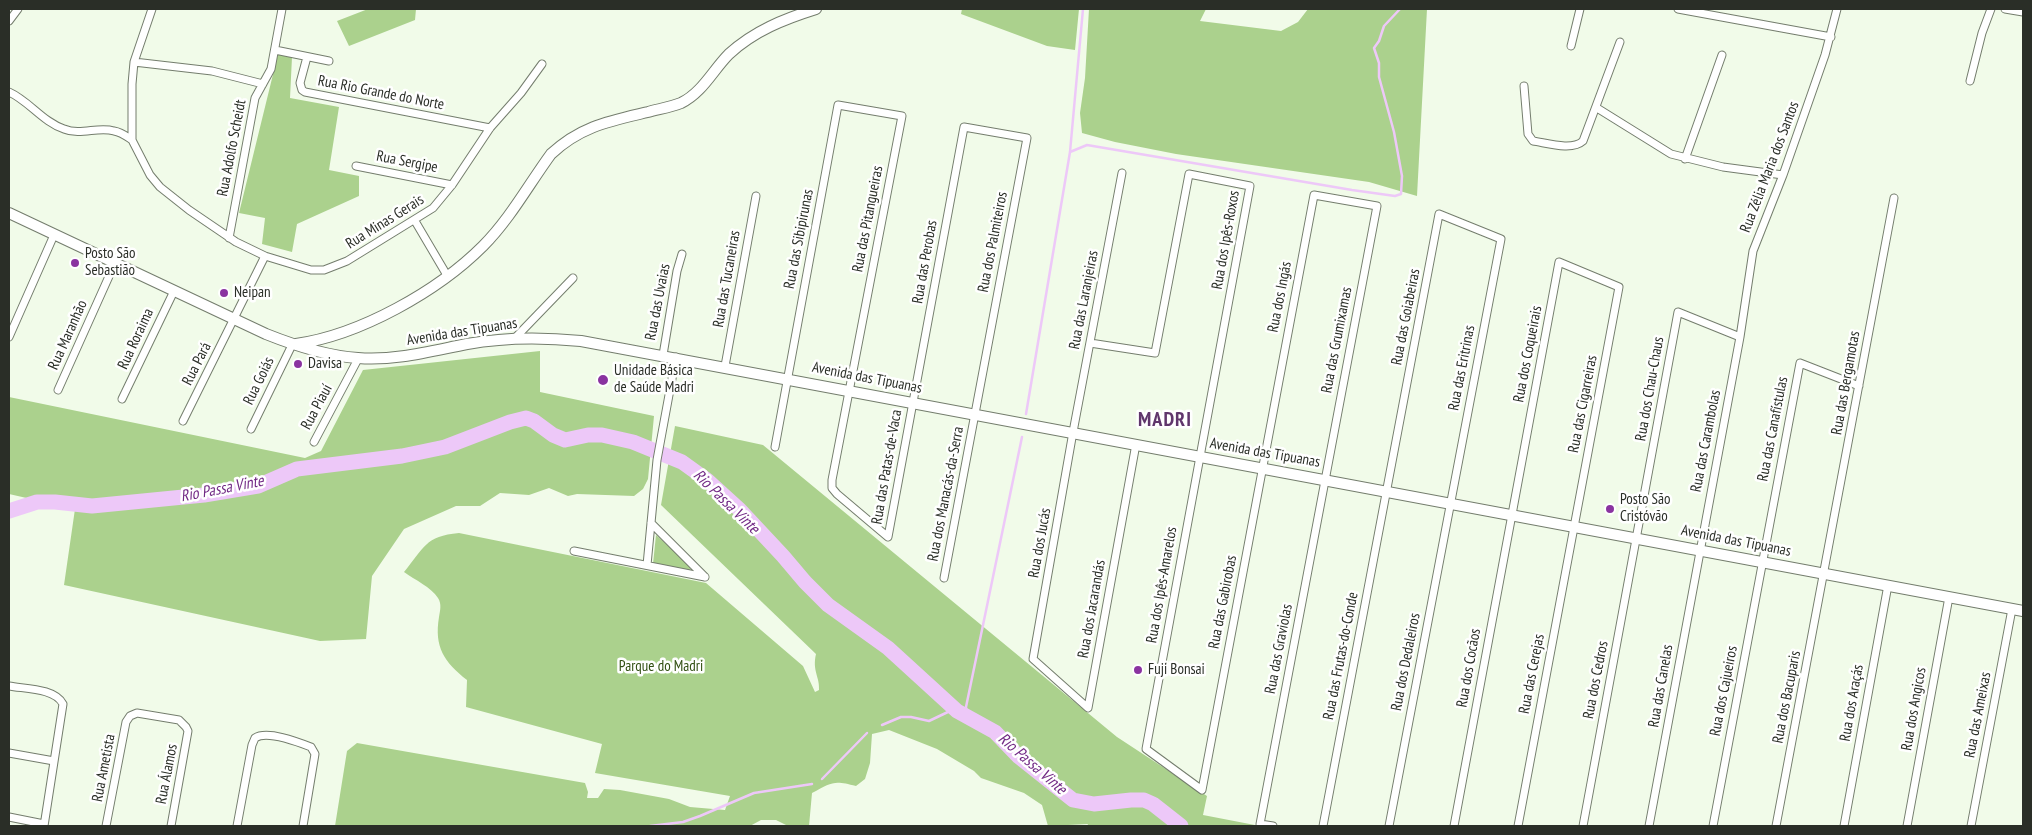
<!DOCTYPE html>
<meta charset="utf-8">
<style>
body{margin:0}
#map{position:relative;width:2032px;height:835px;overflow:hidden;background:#f1fbe9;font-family:"PT Sans Narrow",sans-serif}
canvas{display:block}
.frame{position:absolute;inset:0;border:10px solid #2a2e27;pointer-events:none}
</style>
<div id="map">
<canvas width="2032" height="835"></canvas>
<div class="frame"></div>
</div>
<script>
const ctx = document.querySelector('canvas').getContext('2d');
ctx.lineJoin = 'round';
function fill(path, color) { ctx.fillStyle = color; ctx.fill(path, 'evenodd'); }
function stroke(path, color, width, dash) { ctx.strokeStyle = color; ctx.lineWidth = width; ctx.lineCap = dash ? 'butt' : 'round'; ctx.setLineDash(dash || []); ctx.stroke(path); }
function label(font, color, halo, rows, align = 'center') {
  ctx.font = font + ' "PT Sans Narrow",sans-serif'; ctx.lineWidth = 5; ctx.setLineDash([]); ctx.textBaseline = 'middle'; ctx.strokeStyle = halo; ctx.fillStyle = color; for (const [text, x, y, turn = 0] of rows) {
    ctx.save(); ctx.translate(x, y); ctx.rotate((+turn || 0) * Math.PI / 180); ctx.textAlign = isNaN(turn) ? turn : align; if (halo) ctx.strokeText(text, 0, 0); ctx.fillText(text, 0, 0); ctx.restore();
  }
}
fill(new Path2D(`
 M 368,9 L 416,9 L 415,20 L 349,46 L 337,21 Z
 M 962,9 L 1079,9 L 1075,50 L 1047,46 L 961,14 Z
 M 1089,9 L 1206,9 L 1200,21 L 1281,31 L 1298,22 L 1308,9 L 1427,9 L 1417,196 L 1369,182 L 1176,154 L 1115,142 L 1082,133 L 1080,113 L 1085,78 Z
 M 278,54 L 292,57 L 290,98 L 339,107 L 329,170 L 359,176 L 359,196 L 297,224 L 292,252 L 262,244 L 265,218 L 239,213 Z
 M 540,351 L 540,392 L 654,416 L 648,479 L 643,489 L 634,496 L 577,494 L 568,496 L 549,488 L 529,495 L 500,493 L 480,506 L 456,506 L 404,529 L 372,576 L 366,639 L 320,641 L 64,585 L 75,509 L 9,494 L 9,397 L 305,458 L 321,451 L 363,370 Z
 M 675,426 L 763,445 L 1117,737 L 1207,796 L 1203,815 L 1260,826 L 1087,826 L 1088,824 L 1048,826 L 1042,805 L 1024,793 L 981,778 L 974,771 L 937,749 L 889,730 L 872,734 L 870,763 L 865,779 L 856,786 C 834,780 832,782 812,793 L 809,826 L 788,826 L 776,820 L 761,820 L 750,826 L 335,826 L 347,751 L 357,743 L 585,783 L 588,792 L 587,798 L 598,798 L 604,789 L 620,790 L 669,799 L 690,807 L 725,810 L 730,796 L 595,773 L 602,744 L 466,707 L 467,680 C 444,662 434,647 439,617 C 440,611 442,604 438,598 C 431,587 415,580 404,572 C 424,548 425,536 459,533 L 706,583 L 803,666 L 815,692 L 819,690 C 820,677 812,671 816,654 L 661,505 Z
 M 656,535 L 689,564 L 691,571 L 653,564 Z`), '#abd18d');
stroke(new Path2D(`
 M 1070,152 L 1087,145 L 1352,190 L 1395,196 L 1401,194 L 1402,176 L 1394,132 L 1379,77 L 1379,63 L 1374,48 L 1379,41 L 1384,26 L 1400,9
 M 1026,414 L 1070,152 L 1083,9
 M 967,717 L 966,707 L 1022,437
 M 882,725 L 901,717 L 911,717 L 929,721 L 950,711 L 957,711
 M 822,779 L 867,733
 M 650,826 L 683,822 L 700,816 L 754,793 L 812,784`), '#edc8f8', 2.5);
stroke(new Path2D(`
 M 9,511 L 37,502 L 55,502 L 92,506 L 204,495 L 258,486 L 297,469 L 402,456 L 445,447 L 510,422 L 526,418 L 534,421 L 553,435 L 565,440 L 588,435 L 602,435 L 633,442 L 682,462 L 707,480 L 740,510 L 783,556 L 805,582 L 828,605 L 888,648 L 957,711 L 995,732 L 1019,757 L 1073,800 L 1094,804 L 1131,800 L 1144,800 L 1153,804 L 1181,826`), '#edc8f8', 15);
const street = new Path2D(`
 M 152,9 L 134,62 L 132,84 L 132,140 L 150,175 L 160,187 L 189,210 L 236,242 L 265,256 L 311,270 L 324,270 L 347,261 L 433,208 L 452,185 L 490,128 L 521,93 L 542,64
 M 1678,9 L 1831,37
 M 2005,9 L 2023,12
 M 9,21 L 18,9
 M 1571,46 L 1580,9
 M 275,50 L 329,61
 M 307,57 L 300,83 L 302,90 L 305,92 L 490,128
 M 134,62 L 212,71 L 263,84
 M 1970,81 L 1982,33 L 1991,9
 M 1524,86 L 1528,134 L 1533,141 C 1547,143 1572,151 1583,141 L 1620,42
 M 9,92 C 29,101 43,122 64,129 C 81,136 98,126 114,131 C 121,132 126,136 132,140
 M 1597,108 L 1671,154 L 1723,167 L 1783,175
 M 1685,159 L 1722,55
 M 356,166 L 452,185
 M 1122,173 L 1073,432 L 1033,659 L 1088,708 L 1136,444
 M 415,221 L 448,277
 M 229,238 L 255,98 L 271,69 L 282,9
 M 9,337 L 54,235
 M 516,337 L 573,278
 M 1090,343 L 1155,353 L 1189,174 L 1250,186 L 1146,749 L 1202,790 L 1314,195 L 1377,206 L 1260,824 L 1273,826
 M 663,355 L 677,271 L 682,254
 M 725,366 L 756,196
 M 58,390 L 115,263
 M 122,399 L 174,291
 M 183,421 L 265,256
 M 251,429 L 292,345
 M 314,442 L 358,359
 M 775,447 L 838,105 L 902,116 L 832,480 L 832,488 L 837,494 L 888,537 L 964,127 L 1027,138 L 944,578
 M 651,523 L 705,577
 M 574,551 L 705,577
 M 647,565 L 657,460 L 676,357
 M 9,686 C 25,689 55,688 63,704 L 44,826
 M 9,753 L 54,761
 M 9,817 L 44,824
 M 106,826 L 126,722 L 130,716 L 137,713 L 179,720 L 186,727 L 188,731 L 171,826
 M 237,826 L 252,745 L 255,738 C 267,730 298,742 311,747 L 315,754 L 303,826
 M 1323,826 L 1439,214 L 1501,239 L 1389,826
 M 1454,826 L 1559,262 L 1619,287 L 1518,826
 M 1583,826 L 1678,312 L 1740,337
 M 1649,826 L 1740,337 L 1753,251 L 1783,175 L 1825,55 L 1837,9
 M 1713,826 L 1800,363 L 1859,386
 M 1776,826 L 1894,198
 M 1844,826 L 1888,585
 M 1907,826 L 1949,597
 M 1971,826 L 2012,609`);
const secondary = new Path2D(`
 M 9,213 L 266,334 C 296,346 326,356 358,358 C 395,361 431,351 467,344 C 505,337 542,337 581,341 L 2023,611
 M 296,344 C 360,335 438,291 483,246 C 510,219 529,184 551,154 C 581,126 610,121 648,112 C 659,109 671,107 681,103 C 702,93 713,70 729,54 C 754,31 784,19 816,9`);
stroke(street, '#747d6d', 9);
stroke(secondary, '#747d6d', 12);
stroke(street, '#fff', 7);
stroke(secondary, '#fff', 10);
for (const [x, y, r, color] of [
 [75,263,5,"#8a33a0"],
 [224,293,5,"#8a33a0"],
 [298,364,5,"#8a33a0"],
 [603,380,6,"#8a33a0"],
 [1610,509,5,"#8a33a0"],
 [1138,670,5,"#8a33a0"]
]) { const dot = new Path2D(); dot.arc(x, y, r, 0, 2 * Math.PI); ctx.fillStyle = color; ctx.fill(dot); stroke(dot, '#fff', 2); }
label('15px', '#2a2e27', '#fff', [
 ["Rua Rio Grande do Norte",381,93,11],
 ["Rua Adolfo Scheidt",232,148,-79],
 ["Rua Sergipe",407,162,11],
 ["Rua Zélia Maria dos Santos",1770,167,-69],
 ["Rua das Pitangueiras",868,219,-79],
 ["Rua Minas Gerais",385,222,-32],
 ["Rua das Sibipirunas",799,239,-79],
 ["Rua dos Ipês-Roxos",1226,240,-80],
 ["Rua dos Palmiteiros",993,242,-79],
 ["Rua das Perobas",925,262,-80],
 ["Rua das Tucaneiras",727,279,-80],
 ["Rua dos Ingás",1280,297,-79],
 ["Rua das Laranjeiras",1084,300,-79],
 ["Rua das Uvaias",658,302,-79],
 ["Rua das Goiabeiras",1406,317,-79],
 ["Avenida das Tipuanas",462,332,-9],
 ["Rua Maranhão",68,335,-66],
 ["Rua Roraima",136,339,-65],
 ["Rua das Grumixamas",1337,340,-79],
 ["Rua dos Coqueirais",1528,354,-79],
 ["Rua Pará",197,364,-63],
 ["Rua das Eritrinas",1462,368,-79],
 ["Avenida das Tipuanas",867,378,11],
 ["Rua Goiás",259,381,-64],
 ["Rua das Bergamotas",1846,383,-80],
 ["Rua dos Chau-Chaus",1650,389,-80],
 ["Rua das Cigarreiras",1583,404,-79],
 ["Rua Piauí",317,407,-62],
 ["Rua das Canafístulas",1773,429,-79],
 ["Rua das Carambolas",1706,441,-79],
 ["Avenida das Tipuanas",1265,453,10],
 ["Rua das Patas-de-Vaca",887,467,-80],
 ["Rua dos Manacás-da-Serra",946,494,-79],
 ["Avenida das Tipuanas",1736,541,11],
 ["Rua dos Jucás",1040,543,-80],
 ["Rua dos Ipês-Amarelos",1162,585,-80],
 ["Rua das Gabirobas",1223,602,-79],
 ["Rua dos Jacarandás",1092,609,-80],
 ["Rua das Graviolas",1279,649,-79],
 ["Rua das Frutas-do-Conde",1341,656,-79],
 ["Rua dos Dedaleiros",1406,662,-79],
 ["Rua dos Cocãos",1469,668,-80],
 ["Rua das Cerejas",1532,674,-79],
 ["Rua dos Cedros",1596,680,-79],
 ["Rua das Canelas",1661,686,-80],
 ["Rua dos Cajueiros",1724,691,-79],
 ["Rua dos Bacuparis",1787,697,-79],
 ["Rua dos Araçás",1852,703,-80],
 ["Rua dos Angicos",1914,709,-80],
 ["Rua das Ameixas",1978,715,-79],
 ["Rua Ametista",104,768,-79],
 ["Rua Álamos",167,774,-79]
]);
label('15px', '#2a2e27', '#fff', [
 ["Posto São",85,254],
 ["Sebastião",85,271],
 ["Neipan",234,293],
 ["Davisa",308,364],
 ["Unidade Básica",614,371],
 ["de Saúde Madri",614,388],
 ["Posto São",1620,500],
 ["Cristóvão",1620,517],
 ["Fuji Bonsai",1148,670]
], 'left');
label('15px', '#314f12', '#fff', [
 ["Parque do Madri",661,667]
]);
label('italic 16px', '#722a85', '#fff', [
 ["Rio Passa Vinte",222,489,-11],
 ["Rio Passa Vinte",726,502,44],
 ["Rio Passa Vinte",1032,764,41]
]);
ctx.letterSpacing = '1px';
label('bold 20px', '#60366c', '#fff', [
 ["MADRI",1165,420]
]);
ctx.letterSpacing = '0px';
</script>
